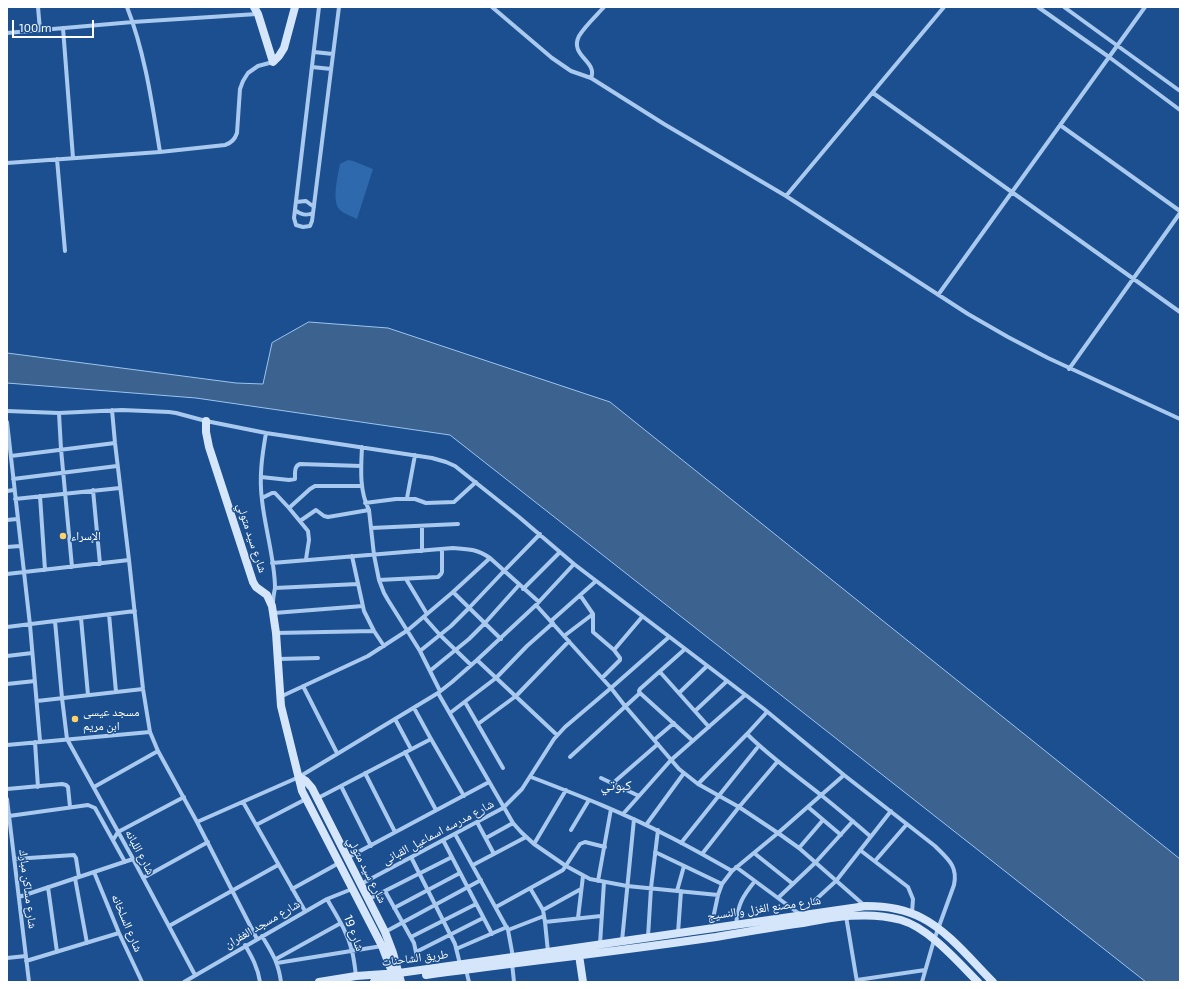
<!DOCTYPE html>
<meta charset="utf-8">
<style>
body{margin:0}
#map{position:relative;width:1187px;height:989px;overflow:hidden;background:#1b4f8f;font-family:"Exo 2",sans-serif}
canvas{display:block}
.frame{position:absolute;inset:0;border:8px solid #fff;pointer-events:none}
.scale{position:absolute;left:12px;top:20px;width:82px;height:18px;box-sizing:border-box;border:2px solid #fff;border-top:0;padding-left:5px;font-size:12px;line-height:14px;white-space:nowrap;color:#fff;-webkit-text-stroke:3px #1b4f8f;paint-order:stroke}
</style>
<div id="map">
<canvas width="1187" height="989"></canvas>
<div class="frame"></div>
<div class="scale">100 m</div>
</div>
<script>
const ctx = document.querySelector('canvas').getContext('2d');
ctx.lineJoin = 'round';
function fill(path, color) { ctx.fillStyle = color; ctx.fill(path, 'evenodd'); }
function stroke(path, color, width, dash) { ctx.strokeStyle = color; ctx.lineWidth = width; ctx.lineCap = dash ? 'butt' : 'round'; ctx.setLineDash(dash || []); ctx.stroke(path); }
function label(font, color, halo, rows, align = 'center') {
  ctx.font = font + ' "Exo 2","Noto Naskh Arabic",sans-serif'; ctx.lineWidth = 3; ctx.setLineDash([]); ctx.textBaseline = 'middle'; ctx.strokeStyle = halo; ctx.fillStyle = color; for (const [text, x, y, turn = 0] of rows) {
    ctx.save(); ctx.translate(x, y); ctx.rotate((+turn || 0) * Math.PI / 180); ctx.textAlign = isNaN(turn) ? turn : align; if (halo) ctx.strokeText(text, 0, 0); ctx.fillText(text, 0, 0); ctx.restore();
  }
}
fill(new Path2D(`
 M 348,160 L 353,161 L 373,169 L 357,219 C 352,216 344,214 340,210 C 331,202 338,175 340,164 Z`), '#2e69ad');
const water = new Path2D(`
 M 309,322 L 388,328 L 610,402 L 1180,859 L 1180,982 L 1146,982 L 450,435 L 196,398 L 7,383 L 7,353 L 236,383 L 263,384 L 272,343 Z`);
fill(water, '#3c6290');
stroke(water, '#9cc4f0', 1);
stroke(new Path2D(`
 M 38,7 L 40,30
 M 127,7 C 145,53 152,103 160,152
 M 319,7 L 294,218 L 296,225 L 303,227 L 310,226 L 312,221 L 339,7
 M 492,7 L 552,58 L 571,71 L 591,78 L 664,124 L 786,196 L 968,314 L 1008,337 L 1048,358 L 1180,419
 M 1038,7 L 1109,57 L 1180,110
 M 1064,7 L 1180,91
 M 63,28 L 73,158
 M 7,33 L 133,22 L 257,14
 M 314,52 L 333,54
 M 312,67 L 331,69
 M 591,78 C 598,61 569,56 579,36 C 585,26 596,16 604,7
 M 873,93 L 1180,312
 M 1060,125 L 1180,211
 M 57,159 L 65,251
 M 7,163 L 160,152 L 225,145 C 232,143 235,139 237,133 L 240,89 L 243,81 L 248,73 L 258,66 L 273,62
 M 786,196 L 944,7
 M 296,202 L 306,201 L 314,207
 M 295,210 C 301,215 306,216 313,213
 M 938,295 L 1145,7
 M 1069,369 L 1180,213
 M 112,410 L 115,443 L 129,560 L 143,689 L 150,732 L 158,751 L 197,822 L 257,939
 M 7,411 L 59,413 L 122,410 L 169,412 L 176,413 L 206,421 L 266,433 L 432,458 L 446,462 L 455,466 L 519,517 L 574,564 L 764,709 L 844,775 L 935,846 C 948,859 958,866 954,885 L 934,940 L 922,982
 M 59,413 L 61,449 L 72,567
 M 7,422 L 30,625 L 40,741
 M 266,433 C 262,456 259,477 262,500 C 265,529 275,560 275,588 C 274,593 273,598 273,603
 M 362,447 C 361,467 359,491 369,510 L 374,555 L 379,580 L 384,593 L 388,600 L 420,651 L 440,691
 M 11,456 L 115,443
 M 261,477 L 289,480 L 295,479 C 295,473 294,466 300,464 L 361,466
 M 13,479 L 117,466
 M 93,490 L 100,564
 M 7,491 L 14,490
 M 40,496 L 45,570
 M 262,498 L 272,493 L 275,493 L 289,508 L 308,531 L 309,540 L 306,559
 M 407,498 L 415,455
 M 15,499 L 120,488
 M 365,503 L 396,499 L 415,499 L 426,503 L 454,502 L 476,482
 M 289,508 L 310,489 L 315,486 L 362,486
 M 7,520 L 17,519
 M 300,521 L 316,510 L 324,516 L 328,517 L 369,510
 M 422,527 L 422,551
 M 371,528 L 458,524
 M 7,547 L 20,546
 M 352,556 L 364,611 L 374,631 L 384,646
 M 272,563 L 453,548 C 469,549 477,549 490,558 L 539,602
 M 7,574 L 129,560
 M 406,579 L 427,614
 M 379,580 L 438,577 L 441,574 L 442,572 L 442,549
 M 275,588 L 358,584
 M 523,589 L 560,552
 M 453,592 L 501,639
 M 580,595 L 593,614 L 593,632 L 614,650 L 620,658 L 620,660 L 602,678
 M 536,605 L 611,688 L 625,706 L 679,769 L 698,784 L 739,807 L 778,833 L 799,848 L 865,906
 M 274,613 L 363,606
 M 109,614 L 116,692
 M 424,617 L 440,635 L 471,665
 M 81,618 L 88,695
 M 55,621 L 62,698 L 67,739 L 132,857 L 195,975
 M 551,621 L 596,581
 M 7,627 L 135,611
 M 276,633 L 374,631
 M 564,636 L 593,614
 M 614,650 L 642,617
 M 420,651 L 451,626 L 469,608 L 504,571 L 540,534
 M 7,656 L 32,653
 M 278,659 L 318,658
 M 477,660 L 557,735
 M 431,670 L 469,639 L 485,623 L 519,585
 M 660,672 L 709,727
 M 7,684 L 35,681
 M 303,686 L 337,753
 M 438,693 L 513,823 L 521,832 L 534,844 L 566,866 L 590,879 L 627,886 L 718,895
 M 640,693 L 693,741
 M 679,693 L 707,666
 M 280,697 L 368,656 L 408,630 L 453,592 L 490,558
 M 37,701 L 143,689
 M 465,702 L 503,768
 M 414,708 L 431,739 L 464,796
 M 695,711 L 727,681
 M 450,713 L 496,678 L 527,646 L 553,623
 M 395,719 L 411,749
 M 478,724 L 516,696 L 569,641
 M 747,734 C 770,757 796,775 821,795 C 837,808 854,822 870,836
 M 654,740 L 674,723
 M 35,742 L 38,787
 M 7,745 L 150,732
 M 405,752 L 436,810
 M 570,757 L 640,693 L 639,691 L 640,689 L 685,649
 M 365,773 L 395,832
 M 531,777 C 578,795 624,813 668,836 C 690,847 711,859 732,871
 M 601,778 L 639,796
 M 613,783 L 658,744
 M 698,784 L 747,734 L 767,712
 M 341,786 L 371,846
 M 94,787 L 158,751
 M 7,789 L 62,784 L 66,785 L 68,787 L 70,807
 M 318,798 L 431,739
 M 7,799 L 29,982
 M 243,802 L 305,911
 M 808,807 L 841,835
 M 623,814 L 671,760 L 745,695
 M 9,816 L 88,805 L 95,808 L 125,862
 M 197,822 L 299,777 L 438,693 L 452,682 L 477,660 L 536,605 L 574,564
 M 477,822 L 494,854
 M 256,825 L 306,799
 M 646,825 L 684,773
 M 571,830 L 589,800
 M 455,834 L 508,930 L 513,957
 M 486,838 L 513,823
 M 113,840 L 118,832 L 184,797
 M 443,840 L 492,934
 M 681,843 L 757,748
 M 534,844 L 566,790
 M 799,848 L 823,820
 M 860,850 L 908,887 L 913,899 L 912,913
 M 655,852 L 722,884
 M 754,853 L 793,884
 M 702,854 L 739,807 L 778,761
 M 411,857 L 455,944 L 460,964
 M 347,858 L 489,782
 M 14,859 L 74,855 L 76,858 L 79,877
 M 875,861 L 907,824
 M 473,865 L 526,837
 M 736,867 L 801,915
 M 94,872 L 119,933 L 142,982
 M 75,878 L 87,943
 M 143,878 L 208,842
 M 598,881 L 611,809
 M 361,884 L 503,808 L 522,789 L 554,739 L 565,727 L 611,688 L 669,637
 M 48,887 L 57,952
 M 530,888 L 543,910 L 545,922 L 548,952
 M 292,889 L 339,863
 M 385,891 L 414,943 L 417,957
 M 677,891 L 684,866
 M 19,897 L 133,859
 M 778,898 L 815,863 L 853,821
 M 327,899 C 336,915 347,931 352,951 C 354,959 355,967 356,976
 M 369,899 L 452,857
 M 813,902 L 836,881 L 891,811
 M 496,907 L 563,870 L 580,844 L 585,842 L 605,847
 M 394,908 L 460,873
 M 543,910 L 581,889
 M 846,916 L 857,982
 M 578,918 L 583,876
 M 545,922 L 601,916
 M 736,925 C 738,904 742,897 755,881
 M 169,926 L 278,865
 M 711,928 L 718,895 L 722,884 L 732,871 L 778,833 L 844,775
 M 508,930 L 544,916
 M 385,932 L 481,880
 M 678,933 L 681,891
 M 262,936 C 272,953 278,961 281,982
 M 411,937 L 476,904
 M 648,937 L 651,888 L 658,830
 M 622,941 L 634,819
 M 600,944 L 604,882
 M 245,945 C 252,957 258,968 260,982
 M 456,949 L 507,927
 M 416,952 L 483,918
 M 7,958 L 26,956
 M 276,959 L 341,923
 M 26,961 L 119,933
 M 277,963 L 382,946
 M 512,963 L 514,982
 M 466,970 L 469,982
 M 857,980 L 925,970
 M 184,982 L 327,899 L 352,889`), '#a9c9ee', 4);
stroke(new Path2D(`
 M 254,7 L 258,14 L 273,62 L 279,56 L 284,48 L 295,7
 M 206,421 L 206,432 L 209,447 L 253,582 L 256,587 L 267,595 L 272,606 L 276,633 L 281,706 L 302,791 L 382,946 L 394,977
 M 299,777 L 306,781 L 312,788 L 385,932 L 393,953 L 401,982
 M 579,955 L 583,982
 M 426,975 C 523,962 620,951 716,937 C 745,932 774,927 803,923 C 835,917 868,911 901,920 C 929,928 958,962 978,982
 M 319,982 L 356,976 L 399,973 L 513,957 L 866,906 C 885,906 905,909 922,918 C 948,931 972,961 993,982
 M 374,982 L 397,978`), '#d6e6fa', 8);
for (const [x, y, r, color] of [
 [63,536,4,"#ffd166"],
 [75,719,4,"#ffd166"]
]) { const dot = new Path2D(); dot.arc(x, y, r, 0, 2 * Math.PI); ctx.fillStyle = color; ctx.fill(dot); stroke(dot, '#1b4f8f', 1.5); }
label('12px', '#fff', '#1b4f8f', [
 ["الإسراء",71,536],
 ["مسجد عيسى",83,712],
 ["ابن مريم",83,726]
], 'left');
label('12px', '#fff', '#1b4f8f', [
 ["شارع سيد متولي",252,538,72],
 ["شارع مدرسه اسماعيل القبانى",438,832,-28],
 ["شارع اللبانه",140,852,62],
 ["شارع سيد متولي",367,870,63],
 ["شارع مساكن مبارك",28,889,83],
 ["شارع مصنع الغزل و النسيج",764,908,-8],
 ["شارع السلخانه",127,923,67],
 ["شارع مسجد الغفران",262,924,-30],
 ["شارع 19",354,933,69],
 ["طريق الشاحنات",415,958,-7]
]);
label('14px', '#fff', '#1b4f8f', [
 ["كبوتي",616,785]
]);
</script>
